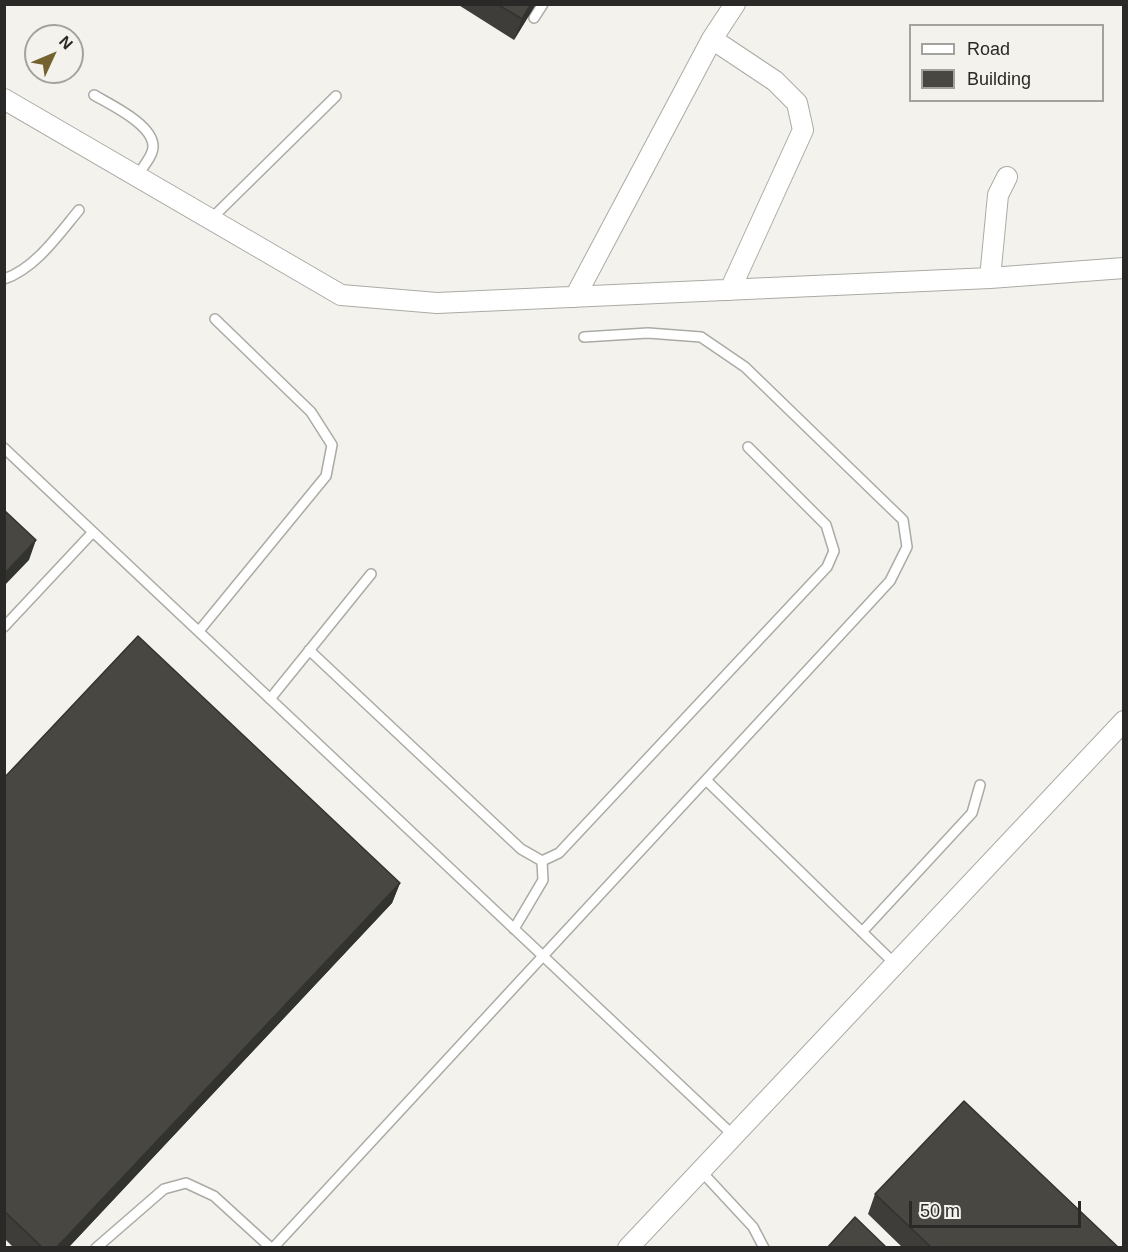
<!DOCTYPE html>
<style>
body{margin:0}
#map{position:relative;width:1128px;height:1252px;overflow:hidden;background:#f4f2ec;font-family:Arial,sans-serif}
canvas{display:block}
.frame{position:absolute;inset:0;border:6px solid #2a2927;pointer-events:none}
.legend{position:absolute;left:909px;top:24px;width:195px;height:78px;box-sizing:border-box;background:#f4f2ec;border:2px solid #a3a29d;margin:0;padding:8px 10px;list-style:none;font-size:18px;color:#2a2927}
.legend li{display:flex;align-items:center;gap:12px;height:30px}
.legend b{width:30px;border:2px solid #a3a29d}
.north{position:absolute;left:24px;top:24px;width:60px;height:60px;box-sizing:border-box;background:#f4f2ec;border:2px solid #a3a29d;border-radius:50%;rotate:46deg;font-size:16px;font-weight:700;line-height:24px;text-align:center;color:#2a2927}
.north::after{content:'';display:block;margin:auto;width:21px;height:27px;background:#746331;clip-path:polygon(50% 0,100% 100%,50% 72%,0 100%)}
.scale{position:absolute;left:909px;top:1201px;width:172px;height:27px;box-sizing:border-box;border:3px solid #2a2927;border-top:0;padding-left:8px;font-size:18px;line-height:21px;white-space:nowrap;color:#2a2927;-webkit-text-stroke:4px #f4f2ec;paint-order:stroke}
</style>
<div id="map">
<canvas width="1128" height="1252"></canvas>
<div class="frame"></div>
<ul class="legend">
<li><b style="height:8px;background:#fff"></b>Road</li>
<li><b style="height:16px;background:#484742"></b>Building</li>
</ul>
<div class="north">N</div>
<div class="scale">50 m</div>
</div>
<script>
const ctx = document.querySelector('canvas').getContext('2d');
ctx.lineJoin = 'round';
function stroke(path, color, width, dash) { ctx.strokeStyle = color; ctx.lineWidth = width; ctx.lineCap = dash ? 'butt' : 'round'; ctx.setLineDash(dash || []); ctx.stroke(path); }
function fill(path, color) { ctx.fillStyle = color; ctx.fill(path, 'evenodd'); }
const service = new Path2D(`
 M 534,18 L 543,4
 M 94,95 C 111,105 154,125 153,147 C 153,156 142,168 137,176
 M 211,219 L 336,96
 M 4,279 C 35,269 59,234 79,210
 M 4,448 L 543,956 L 890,581 L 907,547 L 903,520 L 745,367 L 701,337 L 648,333 L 584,337
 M 4,627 L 93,532
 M 199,631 L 326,476 L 332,445 L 311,412 L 215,319
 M 309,650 L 521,849 L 542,861 L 559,853 L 827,567 L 834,551 L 826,525 L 748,447
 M 270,699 L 371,574
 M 706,780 L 895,964
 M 514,929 L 543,880 L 542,861
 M 862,932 L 972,813 L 980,785
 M 701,1171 L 753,1227 L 764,1248
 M 96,1248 L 164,1189 L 186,1183 L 214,1196 L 271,1248
 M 273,1248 L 543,956 L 734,1136`);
const minor = new Path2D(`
 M 712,39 L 775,81 L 797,103 L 803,130 L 730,290
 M 4,99 L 341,295 L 437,303 L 990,278 L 1124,268
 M 990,278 L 998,195 L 1007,177
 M 575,297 L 712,39 L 735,4
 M 628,1248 L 1124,721`);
stroke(service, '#acaaa5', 12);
stroke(minor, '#acaaa5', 22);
stroke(service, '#fff', 9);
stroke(minor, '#fff', 20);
fill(new Path2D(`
 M 457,4 L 536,4 L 514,40 Z
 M 4,778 L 400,883 L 392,903 L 68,1248 L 14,1248 L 4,1238 Z
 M 875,1194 L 1119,1248 L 903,1248 L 868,1214 Z`), '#3e3d39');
fill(new Path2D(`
 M 531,4 L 536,4 L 514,40 L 522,19 Z
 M 36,540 L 29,560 L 4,586 L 4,574 Z
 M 400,883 L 392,903 L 68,1248 L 56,1248 Z`), '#32322e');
const building = new Path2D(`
 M 497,4 L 531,4 L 522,19 Z
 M 4,510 L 36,540 L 4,574 Z
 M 138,636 L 400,883 L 56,1248 L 43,1248 L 4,1211 L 4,778 Z
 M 964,1101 L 1119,1248 L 932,1248 L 875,1194 Z
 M 855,1217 L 887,1248 L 827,1248 Z`);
fill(building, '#484742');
stroke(building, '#32322e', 1.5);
</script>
